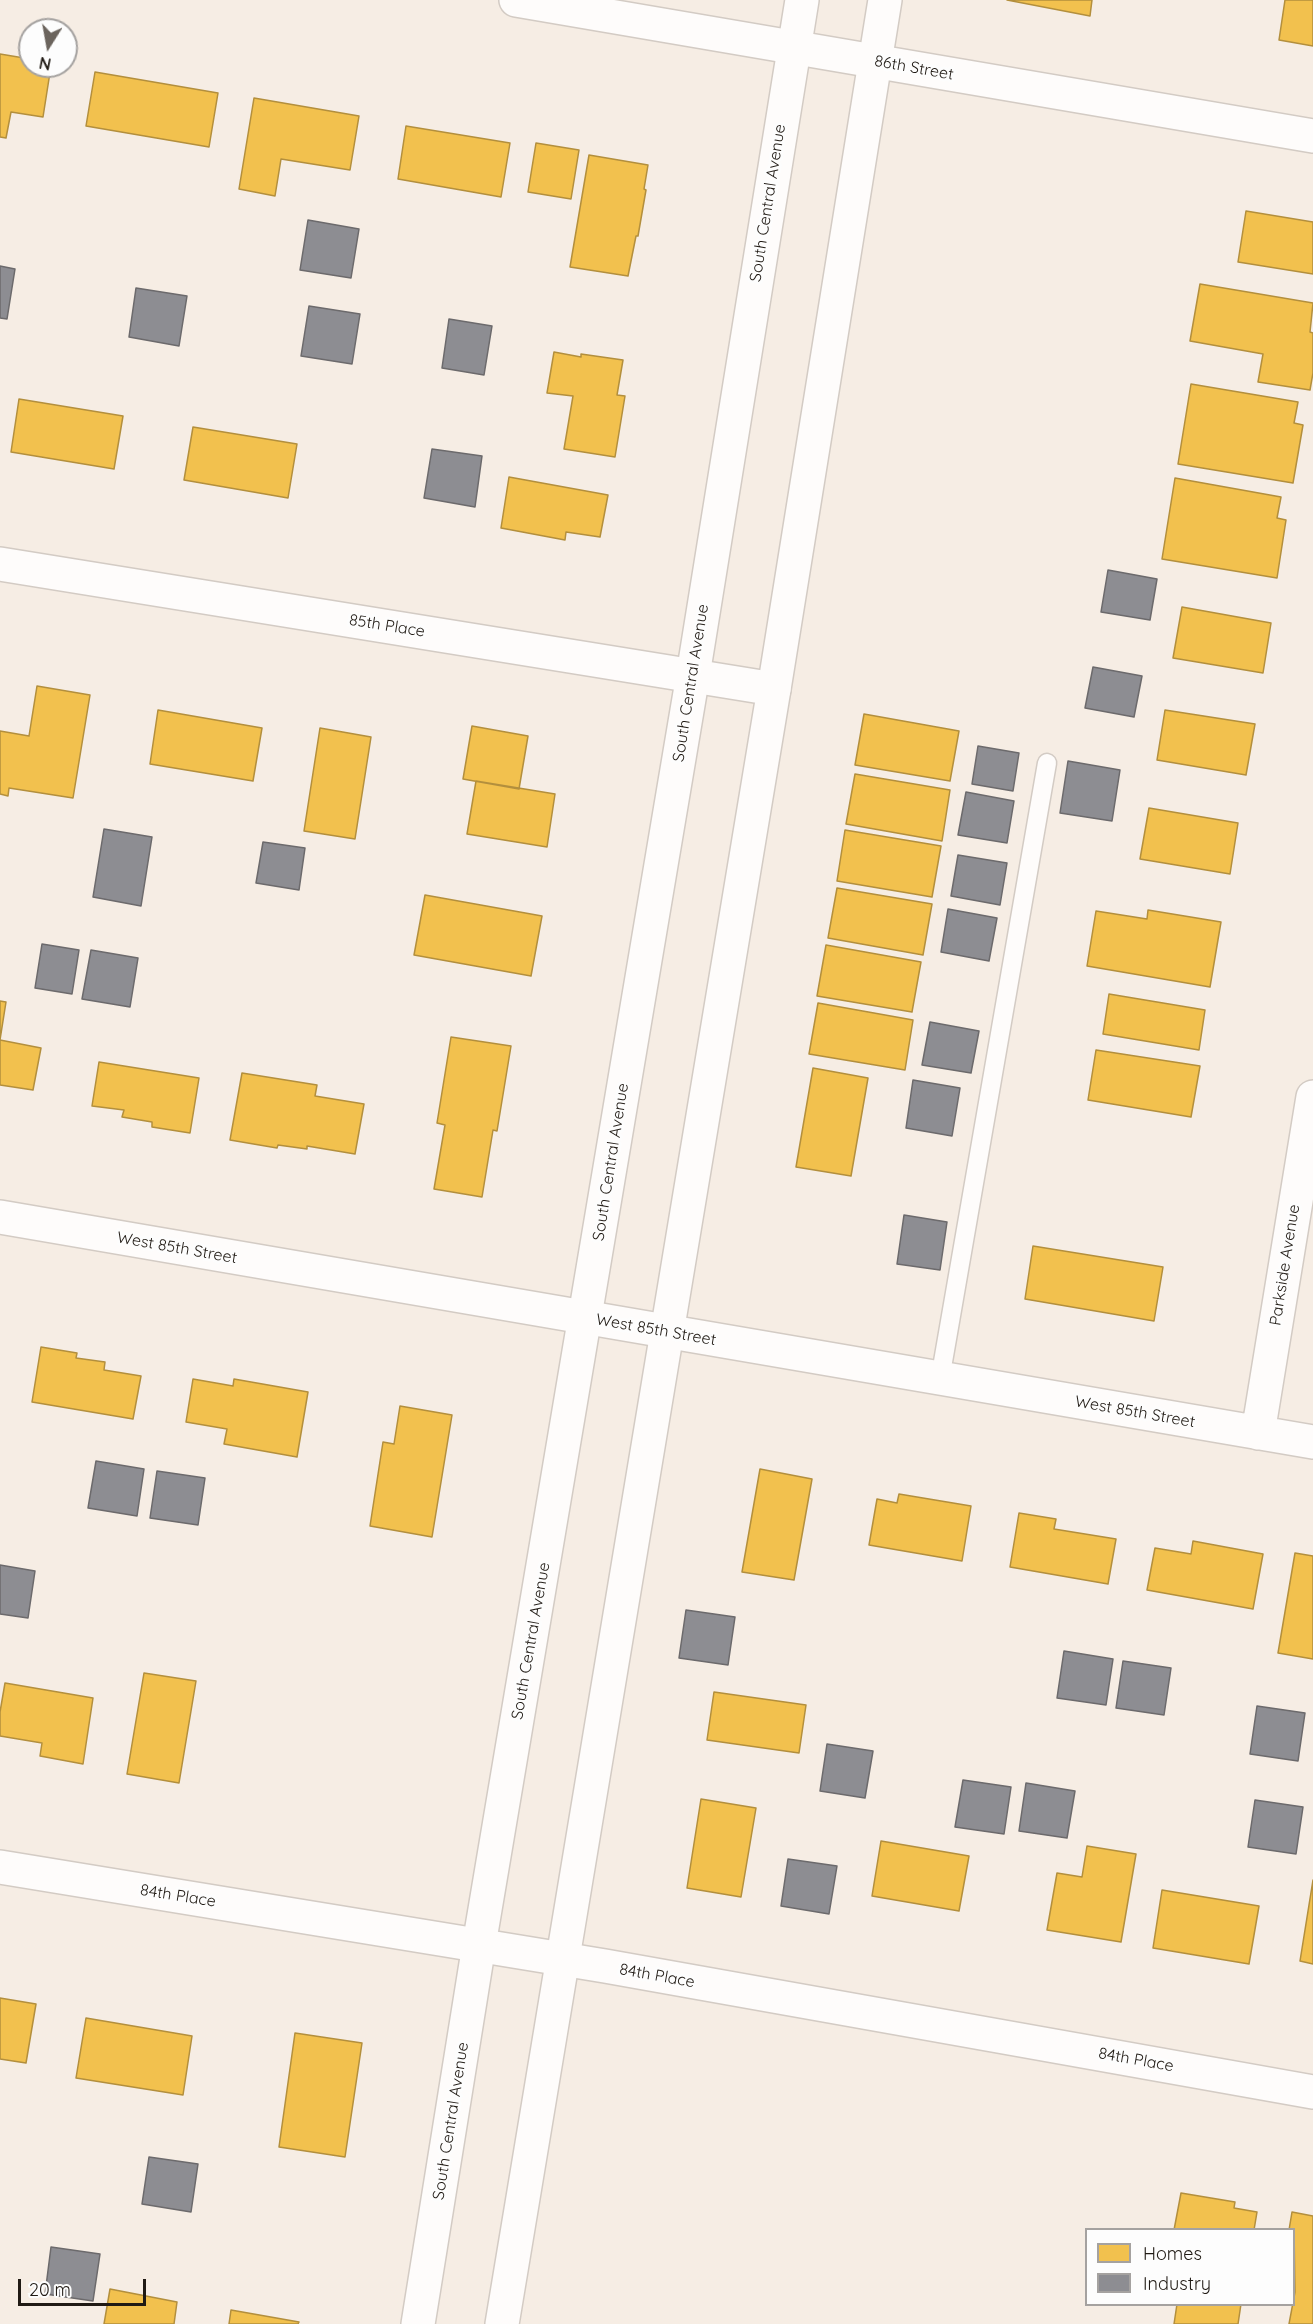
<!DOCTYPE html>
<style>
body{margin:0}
#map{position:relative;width:1313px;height:2324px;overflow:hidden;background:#f6ede4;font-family:Quicksand,sans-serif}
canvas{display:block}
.legend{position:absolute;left:1085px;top:2228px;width:210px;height:78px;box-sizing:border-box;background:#fdfdfd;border:2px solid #a5a2a0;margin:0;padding:8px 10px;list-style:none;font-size:18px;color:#201a14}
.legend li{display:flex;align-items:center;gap:12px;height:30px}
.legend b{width:30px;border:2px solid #a5a2a0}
.north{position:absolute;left:18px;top:18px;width:60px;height:60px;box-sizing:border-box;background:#fdfdfd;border:2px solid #a5a2a0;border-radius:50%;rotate:191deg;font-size:16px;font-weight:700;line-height:24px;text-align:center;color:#201a14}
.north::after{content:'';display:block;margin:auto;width:21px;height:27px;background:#6b645d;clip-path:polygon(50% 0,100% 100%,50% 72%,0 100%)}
.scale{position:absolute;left:18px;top:2279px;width:128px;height:27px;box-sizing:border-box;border:3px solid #201a14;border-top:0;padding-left:8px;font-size:18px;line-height:21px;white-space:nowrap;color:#201a14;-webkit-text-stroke:4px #fdfdfd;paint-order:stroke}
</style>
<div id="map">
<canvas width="1313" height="2324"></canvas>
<ul class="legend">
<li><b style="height:16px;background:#f2c14e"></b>Homes</li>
<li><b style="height:16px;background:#8d8d92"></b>Industry</li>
</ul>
<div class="north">N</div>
<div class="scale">20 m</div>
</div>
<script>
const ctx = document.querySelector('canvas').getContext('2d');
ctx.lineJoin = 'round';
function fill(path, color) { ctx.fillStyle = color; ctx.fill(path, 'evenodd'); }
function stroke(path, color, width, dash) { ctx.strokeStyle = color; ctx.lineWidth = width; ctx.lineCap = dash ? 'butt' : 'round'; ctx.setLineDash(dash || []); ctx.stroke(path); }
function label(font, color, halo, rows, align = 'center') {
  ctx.font = font + ' Quicksand,sans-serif'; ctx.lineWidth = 6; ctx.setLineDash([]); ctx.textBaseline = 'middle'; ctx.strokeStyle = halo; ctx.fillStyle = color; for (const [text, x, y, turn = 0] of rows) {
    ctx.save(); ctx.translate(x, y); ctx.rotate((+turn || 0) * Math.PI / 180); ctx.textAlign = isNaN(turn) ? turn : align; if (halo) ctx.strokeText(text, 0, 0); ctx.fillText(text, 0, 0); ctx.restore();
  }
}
const homes = new Path2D(`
 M 1007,0 L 1092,0 L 1090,16 Z
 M 1285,0 L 1313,0 L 1313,46 L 1279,40 Z
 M 0,54 L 30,59 L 30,66 L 51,66 L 43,117 L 11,112 L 6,138 L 0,137 Z
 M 95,72 L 218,93 L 209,147 L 86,126 Z
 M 254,98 L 359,116 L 350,170 L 281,159 L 275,196 L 239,189 Z
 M 406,126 L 510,143 L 501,197 L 398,179 Z
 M 536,143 L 579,150 L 571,199 L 528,192 Z
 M 589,155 L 648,165 L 644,189 L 646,190 L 638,236 L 636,236 L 628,276 L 570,267 Z
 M 1246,211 L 1313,222 L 1313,274 L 1238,262 Z
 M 1200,284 L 1313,303 L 1310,332 L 1313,333 L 1313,373 L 1310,390 L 1258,382 L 1263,354 L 1190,341 Z
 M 554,352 L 581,357 L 581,354 L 623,360 L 617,395 L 625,396 L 615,457 L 564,449 L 573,396 L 547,393 Z
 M 1191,384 L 1298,402 L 1294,423 L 1303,425 L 1293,483 L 1178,464 Z
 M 19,399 L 123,416 L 114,469 L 11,452 Z
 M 193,427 L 297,444 L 288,498 L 184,480 Z
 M 509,477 L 608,495 L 600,537 L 566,532 L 565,540 L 501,528 Z
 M 1175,478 L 1281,497 L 1277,518 L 1286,520 L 1277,578 L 1162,559 Z
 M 1182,607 L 1271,623 L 1263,673 L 1173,658 Z
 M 37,686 L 90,695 L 73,798 L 9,788 L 8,796 L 0,794 L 0,731 L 29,736 Z
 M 158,710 L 262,728 L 253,781 L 150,764 Z
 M 1165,710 L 1255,724 L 1246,775 L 1157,760 Z
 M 864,714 L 959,731 L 950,781 L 855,765 Z
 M 472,726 L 528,736 L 519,789 L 463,779 Z
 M 320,728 L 371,737 L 355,839 L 304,831 Z
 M 855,774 L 950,790 L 942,841 L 846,824 Z
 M 476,781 L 555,794 L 547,847 L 467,834 Z
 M 1149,808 L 1238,823 L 1230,874 L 1140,859 Z
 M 845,830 L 941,846 L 932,897 L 837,881 Z
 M 837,888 L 932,904 L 923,955 L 828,938 Z
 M 425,895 L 542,916 L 531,976 L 414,955 Z
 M 1148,910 L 1221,922 L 1210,987 L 1087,966 L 1096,911 L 1147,919 Z
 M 826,945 L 921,962 L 912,1012 L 817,996 Z
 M 1109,994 L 1205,1010 L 1199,1050 L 1103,1034 Z
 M 0,1001 L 6,1002 L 0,1040 Z
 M 818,1003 L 913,1020 L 905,1070 L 809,1054 Z
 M 451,1037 L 511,1046 L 497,1131 L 493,1130 L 482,1197 L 434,1189 L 445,1125 L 437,1123 Z
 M 0,1040 L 41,1048 L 33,1090 L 0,1085 Z
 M 1096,1050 L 1200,1066 L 1191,1117 L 1088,1100 Z
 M 99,1062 L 199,1078 L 190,1133 L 152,1127 L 152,1122 L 122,1117 L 124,1110 L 92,1106 Z
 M 813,1068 L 868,1078 L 851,1176 L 796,1167 Z
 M 242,1073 L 317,1085 L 315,1096 L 364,1104 L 355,1154 L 307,1146 L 307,1149 L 278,1145 L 277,1148 L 230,1140 Z
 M 1033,1246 L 1163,1267 L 1154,1321 L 1025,1299 Z
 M 41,1347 L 77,1353 L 76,1358 L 105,1362 L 104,1370 L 141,1376 L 133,1419 L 32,1402 Z
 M 193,1379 L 233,1386 L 234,1379 L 308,1392 L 297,1457 L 224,1444 L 227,1429 L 186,1422 Z
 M 400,1406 L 452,1415 L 432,1537 L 370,1526 L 383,1442 L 394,1444 Z
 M 760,1469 L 812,1479 L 794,1580 L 742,1572 Z
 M 899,1494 L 971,1506 L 962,1561 L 869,1545 L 877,1499 L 897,1503 Z
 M 1019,1513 L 1056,1519 L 1054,1529 L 1116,1539 L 1108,1584 L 1010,1567 Z
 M 1193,1541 L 1263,1554 L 1253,1609 L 1147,1590 L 1155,1548 L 1191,1554 Z
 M 1295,1553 L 1313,1556 L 1313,1659 L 1278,1653 Z
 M 144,1673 L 196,1681 L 179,1783 L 127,1774 Z
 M 5,1683 L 93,1698 L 83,1764 L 40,1756 L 42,1743 L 0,1736 L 0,1712 Z
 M 714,1692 L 806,1705 L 799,1753 L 707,1740 Z
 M 701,1799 L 756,1808 L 741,1897 L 687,1888 Z
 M 881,1841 L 969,1856 L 959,1911 L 872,1896 Z
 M 1087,1846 L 1136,1854 L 1121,1942 L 1047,1930 L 1057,1873 L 1082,1877 Z
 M 1313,1880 L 1313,1964 L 1300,1961 Z
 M 1162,1890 L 1259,1906 L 1249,1964 L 1153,1948 Z
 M 0,1998 L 36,2004 L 26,2063 L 0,2059 Z
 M 86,2018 L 192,2036 L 183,2095 L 76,2078 Z
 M 295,2033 L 362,2043 L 345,2157 L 279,2147 Z
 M 1181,2193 L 1235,2202 L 1234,2208 L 1257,2212 L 1254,2230 L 1174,2230 Z
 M 1292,2212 L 1313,2216 L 1313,2324 L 1289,2324 L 1295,2292 L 1294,2230 L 1289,2230 Z
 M 110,2289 L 177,2302 L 174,2324 L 104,2324 Z
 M 1177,2304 L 1241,2304 L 1238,2324 L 1174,2324 Z
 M 231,2310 L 299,2322 L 298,2324 L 229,2324 Z`);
fill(homes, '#f2c14e');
stroke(homes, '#b38f3d', 1.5);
const industry = new Path2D(`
 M 308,220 L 359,229 L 351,278 L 300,270 Z
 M 0,266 L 15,269 L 7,319 L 0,318 Z
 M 136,288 L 187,296 L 179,346 L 129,337 Z
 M 309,306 L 360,314 L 352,364 L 301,356 Z
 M 449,319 L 492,326 L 484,375 L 442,368 Z
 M 432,449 L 482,456 L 475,507 L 424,498 Z
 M 1108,570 L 1157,579 L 1150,620 L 1101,612 Z
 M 1093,667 L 1142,676 L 1134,717 L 1085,708 Z
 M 978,746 L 1019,753 L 1013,791 L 972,784 Z
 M 1068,761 L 1120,770 L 1112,821 L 1060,813 Z
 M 966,792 L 1014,801 L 1007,843 L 958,835 Z
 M 104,829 L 152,837 L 141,906 L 93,897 Z
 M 263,842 L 305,848 L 299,890 L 256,883 Z
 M 958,855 L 1007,863 L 1000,905 L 951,896 Z
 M 948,909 L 997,918 L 989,961 L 941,952 Z
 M 42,944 L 79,950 L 72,994 L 35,988 Z
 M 91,950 L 138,958 L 130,1007 L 82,999 Z
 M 930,1022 L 979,1031 L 971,1073 L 922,1065 Z
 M 913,1080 L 960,1088 L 952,1136 L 906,1128 Z
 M 904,1215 L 947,1222 L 940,1270 L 897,1264 Z
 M 96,1461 L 144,1469 L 137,1516 L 88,1508 Z
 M 157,1471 L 205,1478 L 198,1525 L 150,1518 Z
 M 0,1565 L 35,1571 L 28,1618 L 0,1614 Z
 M 686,1610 L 735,1617 L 728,1665 L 679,1658 Z
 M 1064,1651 L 1113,1659 L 1106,1705 L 1057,1698 Z
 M 1123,1661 L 1171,1668 L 1164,1715 L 1116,1708 Z
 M 1257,1706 L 1305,1713 L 1298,1761 L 1250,1754 Z
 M 827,1744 L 873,1751 L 865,1798 L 820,1791 Z
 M 963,1780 L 1011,1787 L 1004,1834 L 955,1827 Z
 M 1026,1783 L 1075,1791 L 1067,1838 L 1019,1831 Z
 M 1255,1800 L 1303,1807 L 1296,1854 L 1248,1847 Z
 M 788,1859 L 837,1866 L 829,1914 L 781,1906 Z
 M 149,2157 L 198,2164 L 191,2212 L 142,2204 Z
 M 51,2247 L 100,2254 L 93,2301 L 45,2294 Z`);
fill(industry, '#8d8d92');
stroke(industry, '#6c6a6c', 1.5);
const lane = new Path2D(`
 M 940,1379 L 1047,763`);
const street = new Path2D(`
 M 516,0 L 1313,136
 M 0,564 L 774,689
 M 0,1217 L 1313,1442
 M 1258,1433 L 1313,1097
 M 0,1867 L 605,1966 L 1313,2092`);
const secondary = new Path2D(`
 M 418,2324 L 479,1945 L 693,675 L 802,0
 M 502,2324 L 774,689 L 885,0`);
stroke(lane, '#d3cbc4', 21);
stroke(street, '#d3cbc4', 36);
stroke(secondary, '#d3cbc4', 36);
stroke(lane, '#fefcfb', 18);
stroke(street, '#fefcfb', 33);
stroke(secondary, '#fefcfb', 33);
label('16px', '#201a14', '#fdfdfd', [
 ["86th Street",914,68,10],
 ["South Central Avenue",768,203,-81],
 ["85th Place",387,626,9],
 ["South Central Avenue",691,683,-81],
 ["South Central Avenue",611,1162,-81],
 ["West 85th Street",177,1248,10],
 ["Parkside Avenue",1285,1265,-81],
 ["West 85th Street",656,1330,10],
 ["West 85th Street",1135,1412,10],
 ["South Central Avenue",531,1641,-80],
 ["84th Place",178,1896,9],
 ["84th Place",657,1976,10],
 ["84th Place",1136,2060,10],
 ["South Central Avenue",451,2121,-81]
]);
</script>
